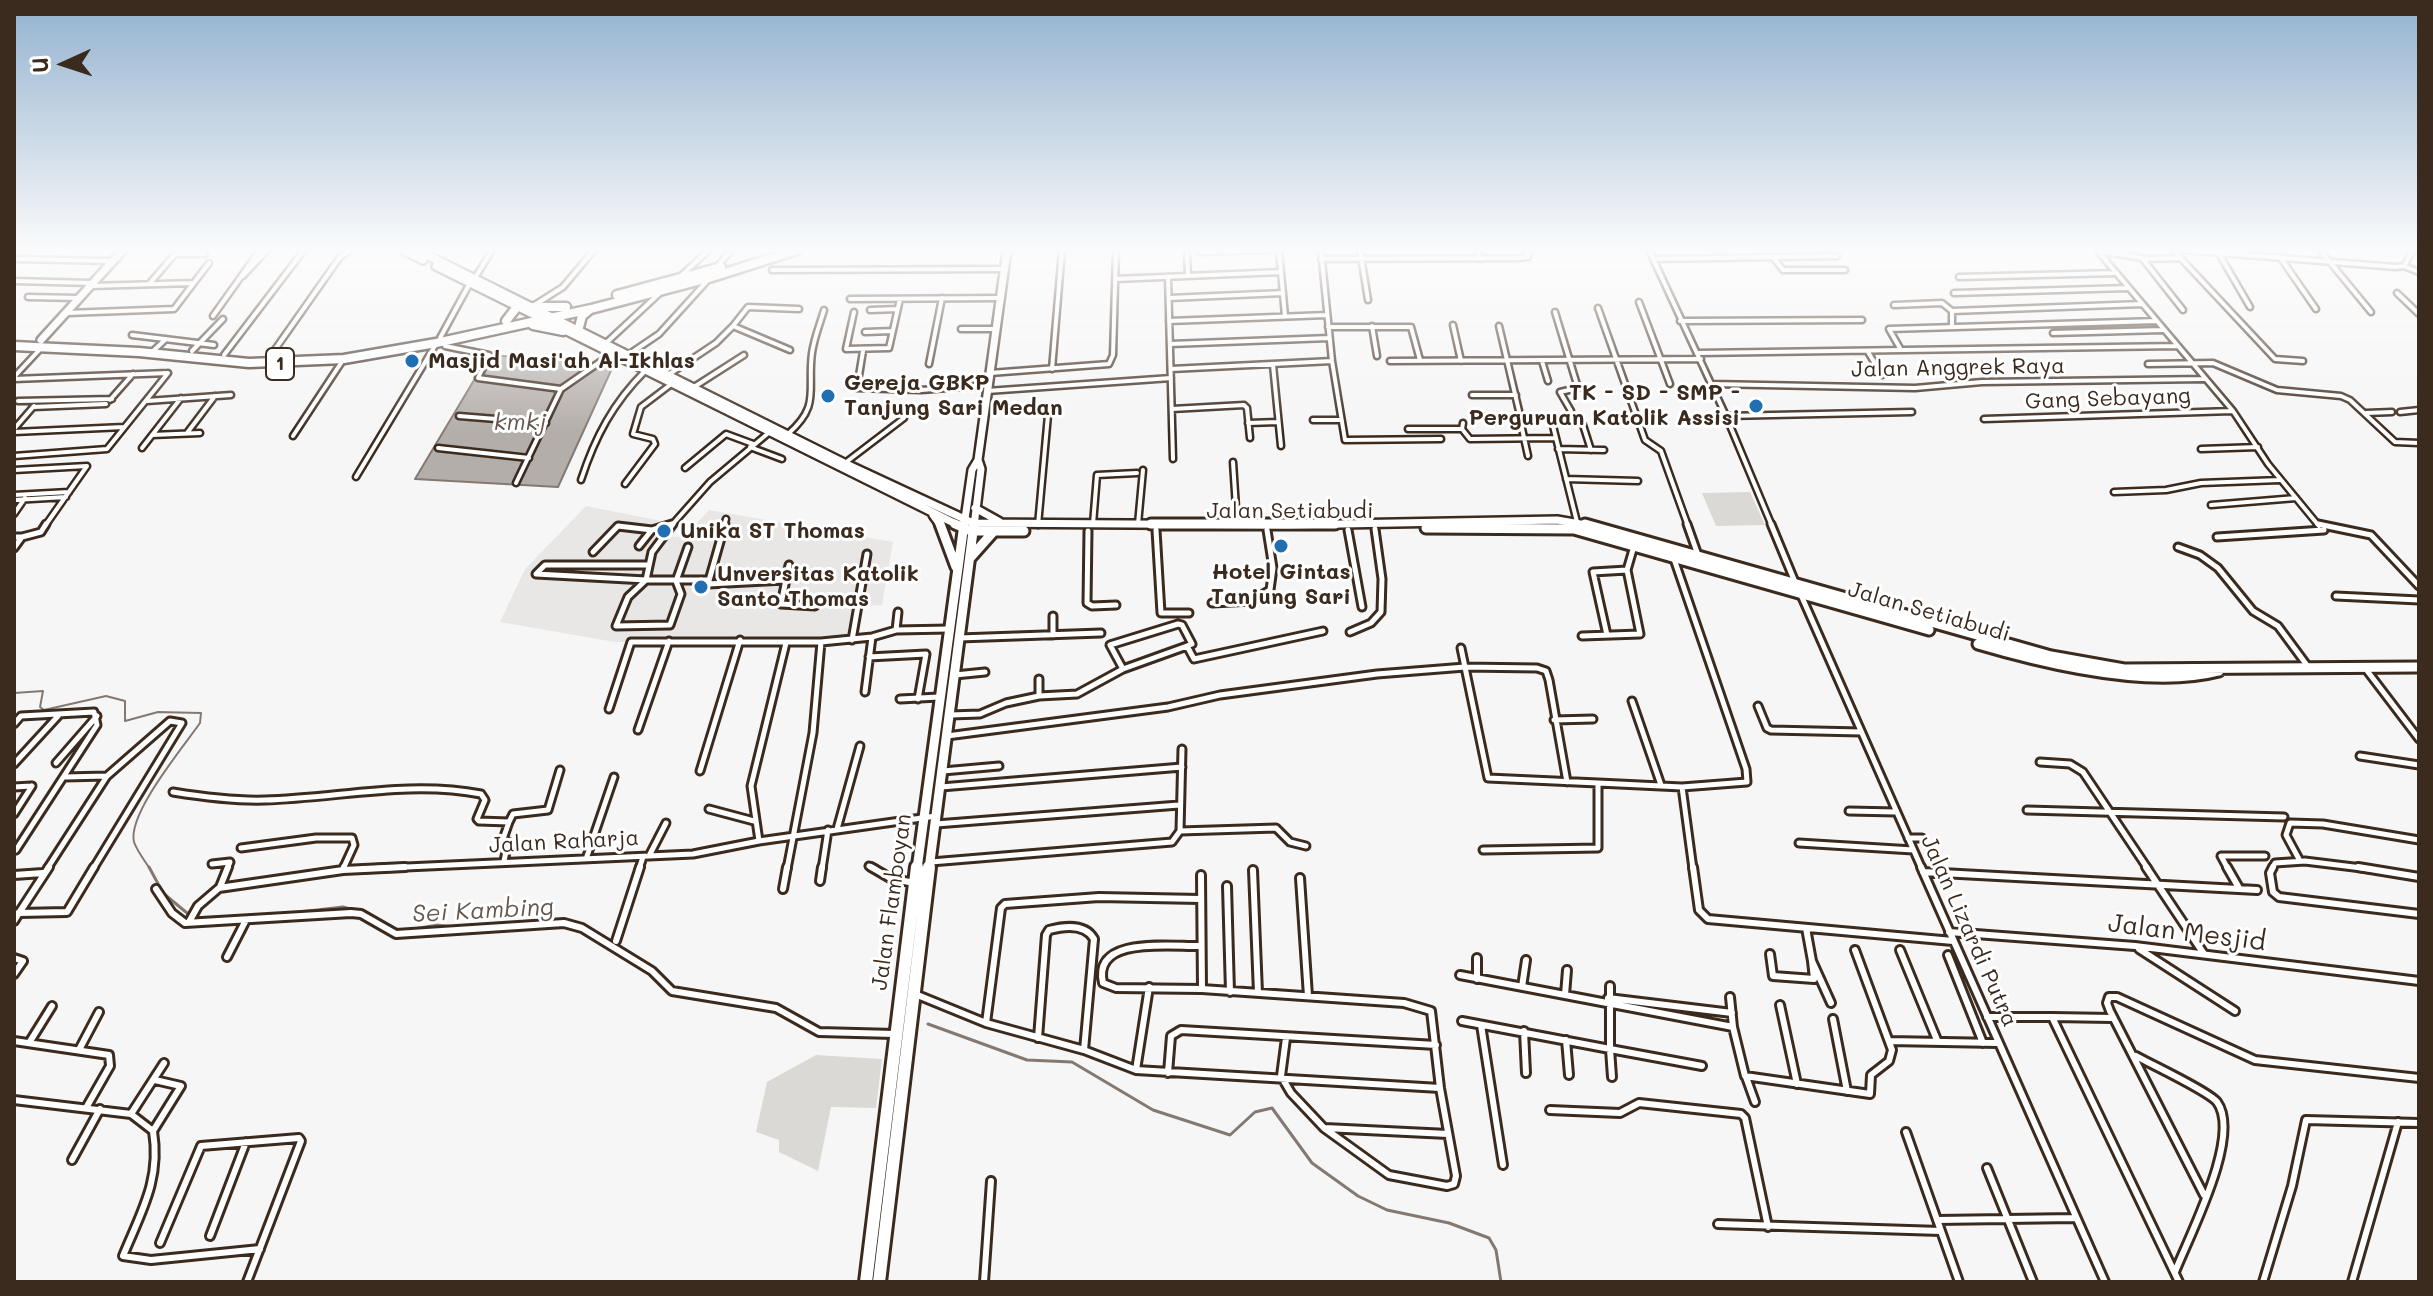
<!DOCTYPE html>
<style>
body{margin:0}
#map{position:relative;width:2433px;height:1296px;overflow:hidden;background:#f7f6f6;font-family:Mali,sans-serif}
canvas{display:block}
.frame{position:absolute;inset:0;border:16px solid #3b2a1e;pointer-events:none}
.north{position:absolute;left:24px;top:24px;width:80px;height:80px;-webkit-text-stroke:6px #fff;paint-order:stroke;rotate:267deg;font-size:22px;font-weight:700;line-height:32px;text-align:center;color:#3b2a1e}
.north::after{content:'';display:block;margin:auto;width:28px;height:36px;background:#3b2a1e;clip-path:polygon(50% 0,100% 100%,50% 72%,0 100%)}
</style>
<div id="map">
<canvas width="2433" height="1296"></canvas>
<div class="frame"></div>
<div class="north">U</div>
</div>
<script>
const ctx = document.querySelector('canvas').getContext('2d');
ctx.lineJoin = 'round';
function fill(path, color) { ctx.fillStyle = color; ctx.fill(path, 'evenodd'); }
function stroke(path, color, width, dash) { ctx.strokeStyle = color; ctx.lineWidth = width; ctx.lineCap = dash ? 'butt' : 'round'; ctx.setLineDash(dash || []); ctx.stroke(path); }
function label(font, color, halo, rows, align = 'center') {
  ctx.font = font + ' Mali,sans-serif'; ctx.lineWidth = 6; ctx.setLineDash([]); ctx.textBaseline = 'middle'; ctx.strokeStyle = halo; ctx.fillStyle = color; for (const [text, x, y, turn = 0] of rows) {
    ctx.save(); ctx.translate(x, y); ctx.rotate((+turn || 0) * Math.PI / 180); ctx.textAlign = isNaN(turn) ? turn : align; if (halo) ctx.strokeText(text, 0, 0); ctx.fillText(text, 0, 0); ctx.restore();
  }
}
fill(new Path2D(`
 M 586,506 L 677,524 L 673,537 L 685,536 L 709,510 L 893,542 L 882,605 L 853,607 L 846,642 L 615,642 L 500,622 L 525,569 Z`), '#e9e7e6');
fill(new Path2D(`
 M 1750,492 L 1765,525 L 1716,526 L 1702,493 Z
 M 816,1055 L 882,1059 L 876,1108 L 831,1107 L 818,1171 L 779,1152 L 779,1140 L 756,1132 L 767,1082 Z`), '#dbd9d6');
const water = new Path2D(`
 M 489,355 L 614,364 L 558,487 L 415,479 Z`);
fill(water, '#b4aeaa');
stroke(water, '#847972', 2);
stroke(new Path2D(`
 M 14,693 L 43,691 L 40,707 L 44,710 L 106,696 L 125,701 L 125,721 L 158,712 L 201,713 L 200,723 C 184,746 127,814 134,842 C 137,851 145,861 150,869`), '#847972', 2);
stroke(new Path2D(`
 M 149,867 L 163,893 L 193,918 L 259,916
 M 273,915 L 343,907 L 361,912
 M 505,924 L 554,921
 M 410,930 L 436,925 L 455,927
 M 703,993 L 775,1005
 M 781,1008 L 822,1029
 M 928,1024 L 1027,1060 L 1072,1062 L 1153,1110 L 1230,1135 L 1255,1112 L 1272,1108 L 1312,1163 L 1358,1196 L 1387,1210 L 1449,1223 L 1489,1238 L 1496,1250 L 1501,1282
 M 840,1030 L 891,1030`), '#847972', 3);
const streetFar2 = new Path2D(`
 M 1279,250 L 1285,316
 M 1321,250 L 1332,361 L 1345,440 L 1441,439
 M 1360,250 L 1368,300
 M 1478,250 L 1480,259
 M 1649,250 L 1726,416 L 1772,526
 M 2097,250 L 2233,411 L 2268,464 L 2319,526
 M 2173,250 L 2275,359 L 2303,361
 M 2183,250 L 2396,267 L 2404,266 L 2413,250
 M 2320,250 L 2371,312
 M 1187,251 L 1188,276
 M 2099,251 L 2149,259 L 2180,258
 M 1201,252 L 1268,250
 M 2218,252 L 2250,307
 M 1773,257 L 1783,270 L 1845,270
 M 2280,257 L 2316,309
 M 2142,258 L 2183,310
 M 18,259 L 112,261
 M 1321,259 L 1518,258 L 1528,257 L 1528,250
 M 1654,259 L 1837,256
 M 2404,266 L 2419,272
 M 716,268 L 731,250
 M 772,270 L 1004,269
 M 682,275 L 709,250
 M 243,276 L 267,250
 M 1168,277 L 1173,459
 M 1959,277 L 2115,273
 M 475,278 L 492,250
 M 1115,279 L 1281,272
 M 14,281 L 92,283
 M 150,283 L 175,254 L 205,254
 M 91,286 L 193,283
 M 1954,293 L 2128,288
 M 2397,293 L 2419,314
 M 28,297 L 79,298
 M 1169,298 L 1283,293
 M 850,299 L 1000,298
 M 1639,302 L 1670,384
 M 1894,305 L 1942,303 L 1952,311 L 2142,304
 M 533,306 L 563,287 L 594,250
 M 1598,308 L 1645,440 L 1661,451 L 1688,526
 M 870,310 L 898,309
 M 1952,311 L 1952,326
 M 854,312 L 846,349 L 889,348 L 900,299
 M 1555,312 L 1578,388 L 1560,392 L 1571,411
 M 67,313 L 174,309 L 209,263
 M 213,316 L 260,250
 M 1169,321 L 1327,315
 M 1680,321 L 1862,320
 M 1453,325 L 1461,361
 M 733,326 L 748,307 L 799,309
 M 1372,326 L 1377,356
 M 1499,326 L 1519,411
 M 1328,327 L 1411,327 L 1420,360
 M 961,329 L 996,329
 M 865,332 L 893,331
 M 2053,333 L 2163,330
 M 132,335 L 214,345
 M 440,338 L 470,283
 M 444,342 L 445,346 L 489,355 L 478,378 L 561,389
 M 605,344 L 662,291
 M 1170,344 L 1329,338
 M 1901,350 L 1889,329 L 2157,321
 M 192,351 L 223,319
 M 863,351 L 857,388 L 921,390 L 988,385
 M 1868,352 L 1882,375
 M 151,353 L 166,339
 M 1697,353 L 2178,346
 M 224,355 L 304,250
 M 628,355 L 659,334 L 708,280
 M 269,358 L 340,257 L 350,250
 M 1390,361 L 1701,359
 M 1542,361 L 1548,381
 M 929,364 L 942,298
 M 2148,364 L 2213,363 L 2277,390 L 2341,396 L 2350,400 L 2395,442 L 2419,443
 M 1273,365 L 1281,446
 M 1052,369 L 1062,250
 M 1171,369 L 1332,361
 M 990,373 L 1109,364 L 1113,355 L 1116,250
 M 668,375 L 716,343 L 733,326 L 790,350
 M 14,377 L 42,347
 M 14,379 L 168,373
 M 1712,384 L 1915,388 L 1982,382 L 2205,379
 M 694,387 L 744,355
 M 987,391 L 1171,378
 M 1472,395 L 1516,395
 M 110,400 L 133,374
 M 18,401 L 112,399
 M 147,401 L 231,395
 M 33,407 L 106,404
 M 1172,409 L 1244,405 L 1247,408 L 1250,438
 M 2400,412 L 2419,410
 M 2366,413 L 2392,412
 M 459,416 L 546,423
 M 1726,416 L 1912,412
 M 1984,419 L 2232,411
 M 1313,420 L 1341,420
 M 1248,423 L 1278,422
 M 1463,423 L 1462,429 L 1470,439 L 1556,438
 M 1521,424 L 1528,456
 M 1583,425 L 1591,450
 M 1553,426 L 1577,522
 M 14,429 L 34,406
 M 1408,429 L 1462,429
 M 14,432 L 124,427
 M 187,433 L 215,396
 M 788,434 C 821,405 807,391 812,353 C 814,338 820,324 824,310
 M 152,435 L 200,433
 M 293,436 L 343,360
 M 750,447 L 782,459
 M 142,448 L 181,398
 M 438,448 L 529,458
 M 1558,449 L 1604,450
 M 2201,449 L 2258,447
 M 14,456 L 107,449 L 168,373
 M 1233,462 L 1237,523
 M 845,463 L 904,418
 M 685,468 L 726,434 L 753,444
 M 14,470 L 87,466 L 45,526
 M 356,477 L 436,344
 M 1566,479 L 1638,481
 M 581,480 C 595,437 613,403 645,371
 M 516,483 L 561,389 L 610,355
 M 625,484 L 655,444 L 653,439 L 633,434 L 641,407 L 670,385
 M 2114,492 L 2166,490 L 2201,483 L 2280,480
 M 14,495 L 69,492
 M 14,500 L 66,497
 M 2211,505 L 2296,498
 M 14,514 L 25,498
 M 1093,524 L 1097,475 L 1137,473
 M 1138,524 L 1143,470
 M 1038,525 L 1048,415
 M 665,526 L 672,524
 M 671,526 L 710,482 L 772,430
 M 724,526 L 726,519`);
const streetFar1 = new Path2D(`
 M 673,524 L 652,552 L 646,580 L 709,580
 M 725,524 L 708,584 L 785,580
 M 1687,524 L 1698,555
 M 1771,524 L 1795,582
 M 2318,524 L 2371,535 L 2419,586
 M 1156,530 L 1161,613 L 1189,613
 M 1348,530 L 1362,607
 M 1088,531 L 1087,603 L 1092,606 L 1116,605
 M 14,537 L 22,537 L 14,548
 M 22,537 L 41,532 L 46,524
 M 2217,537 L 2324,530
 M 639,546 L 651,531
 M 2178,547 L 2200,555 L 2218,568 L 2253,611 L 2278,626 L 2309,668
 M 593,552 L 618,526 L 652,530 L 672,524
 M 789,565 L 781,604 L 815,606
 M 646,580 L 536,574 L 545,565 L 649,565
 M 646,580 L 628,597 L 616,626 L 670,625 L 681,594 L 676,581 L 688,547
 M 1801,595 L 1922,869
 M 2336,596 L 2419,600
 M 1212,603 L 1252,601 L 1270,590 L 1273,568 L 1267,530
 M 1053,616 L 1053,635
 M 896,630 L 898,612
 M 1350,632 L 1371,623 L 1381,612 L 1382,579 L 1375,529
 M 1607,635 L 1593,572 L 1627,570
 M 1582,636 L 1640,634 L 1627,570 L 1634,546
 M 959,638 L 1101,633
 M 852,640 L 867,554
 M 1461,648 L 1488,778 L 1598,783
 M 869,657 L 926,654 L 918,699
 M 2365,668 L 2419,739
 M 1123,669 L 1110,645 L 1178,624 L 1182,625 L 1192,644 L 1187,646
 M 955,675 L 985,672
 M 1039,679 L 1039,696
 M 865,692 L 872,637
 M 900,699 L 939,697
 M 1632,701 L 1661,785
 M 1758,706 L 1767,728 L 1771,730 L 1861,732
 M 609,709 L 631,642 L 821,642 L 872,637 L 896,630 L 949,629
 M 950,715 L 980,714 L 1006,703 L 1039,696 L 1077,694 L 1123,669 L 1187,646 L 1194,659 L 1323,631
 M 1554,720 L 1593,719
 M 14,724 L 21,716 L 94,712 L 97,725 L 16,850
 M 638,730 L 669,641
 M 947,736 L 1168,707 L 1220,695 L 1377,674 L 1465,667 L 1537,668 L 1546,671 L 1549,680 L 1567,782
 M 2360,756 L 2419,765
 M 2040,762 L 2070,764 L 2083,772 L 2148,869
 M 56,763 L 97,716
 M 14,764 L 59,715
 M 700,771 L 740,640
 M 943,771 L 999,766
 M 65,777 L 106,776
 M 14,787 L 31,786
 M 941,787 L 1182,767
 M 1682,787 L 1693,869
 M 173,792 C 204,797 234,801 265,800 C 338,798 408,780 481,794 L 485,800 L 477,819 L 479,821 L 509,822 L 513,814 L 548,810 L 560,770
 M 709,809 L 754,821
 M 2027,810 L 2284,817
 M 1849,811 L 1896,812
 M 14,814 L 32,786
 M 936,824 L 1179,805
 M 837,829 L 860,746
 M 1180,831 L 1276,828 L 1290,842 L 1306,846
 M 1908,838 L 1922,838
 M 759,841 L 751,786 L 786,643
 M 1799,843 L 1913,850
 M 241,848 L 316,838 L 352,838 L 354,845 L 343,869
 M 1483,850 L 1598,848 L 1598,783 L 1682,787 L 1747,782 L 1746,769 L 1674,559
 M 649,856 L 666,823
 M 586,859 L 614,777
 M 504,861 L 508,842 L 503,839 L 509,822
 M 2300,861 L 2286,835 L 2290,823 L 2323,824 L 2419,840
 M 931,862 L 1172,842 L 1180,831 L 1182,749
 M 212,864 L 230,862 L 227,869
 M 869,866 L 875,869
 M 47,869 L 107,776 L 170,721 L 182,723 L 93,869
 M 362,869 L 693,854 L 759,841 L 936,816
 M 639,869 L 643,857
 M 787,869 L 813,733 L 821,642
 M 822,869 L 828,830
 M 2228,869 L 2221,856 L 2265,856
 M 2272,869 L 2275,863 L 2305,861 L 2370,869`);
const street = new Path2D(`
 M 871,867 L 890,878 L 914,883
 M 1693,867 L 1699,910 L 1708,919 L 1953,941
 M 1921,867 L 2105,1282
 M 2146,867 L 2204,954
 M 2227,867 L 2239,888
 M 2273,867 L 2270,873 L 2273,892 L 2279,897 L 2419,914
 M 2358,867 L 2419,877
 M 343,870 L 344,867
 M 1253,870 L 1258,993
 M 1923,872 L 2257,890
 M 14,875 L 43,873
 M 1201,875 L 1202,989
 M 1300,878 L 1308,996
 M 820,881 L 822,867
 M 1227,886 L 1230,992
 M 220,887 L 228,867
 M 156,889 L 172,913 L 185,923 L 351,913 L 361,914 L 396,934 L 564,923 L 582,928 L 652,971 L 672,991 L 776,1008 L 819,1032 L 894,1034
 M 783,889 L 787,867
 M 19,913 L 49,867
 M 19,913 L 67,912 L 94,867
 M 14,914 L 19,913
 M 14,921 L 19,913
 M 189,922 L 198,906 L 219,888 L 343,870 L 405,867
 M 1806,928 L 1812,961 L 1831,1003
 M 1949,932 L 2135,946 L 2419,981
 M 616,941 L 640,867
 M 1201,946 C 1173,947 1092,935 1103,983 L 1116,988 L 1202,989 L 1404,1003 L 1431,1011 L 1440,1088 L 1456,1176 L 1454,1184 L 1447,1186 L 1389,1175 L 1324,1128 L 1291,1093 L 1281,1076 L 1286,1038
 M 2139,949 L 2235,1011
 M 1900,950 L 1937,1040
 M 1770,954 L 1773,976 L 1814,979 L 1812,961
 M 1948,955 L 1983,1043
 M 227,957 L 246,920
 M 14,958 L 23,961 L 14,974
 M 1477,958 L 1477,979
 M 1460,975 L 1733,1027
 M 1522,987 L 1526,960
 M 915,994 L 986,1023 L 1084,1050 L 1136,1070 L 1440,1088
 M 1565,995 L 1567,970
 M 1730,997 L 1733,1027 L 1745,1076 L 1870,1094 L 1871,1075 L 1889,1061 L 1892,1050 L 1855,950
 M 1608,998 L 1732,1013
 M 1780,1005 L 1797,1084
 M 1987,1017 L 2052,1017 L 2179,1282
 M 2052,1017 L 2112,1018
 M 1833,1019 L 1847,1091
 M 1462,1021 L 1610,1049 L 1610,986
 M 986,1023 L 1001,908 L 1005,904 L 1099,897 L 1200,899
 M 1481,1025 L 1503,1165
 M 1524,1031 L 1526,1073
 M 1038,1038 L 1046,935 L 1049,930 C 1064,926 1085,923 1094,939 L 1084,1050
 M 1566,1040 L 1569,1075
 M 14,1041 L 109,1055 L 110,1066 L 86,1108
 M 1889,1041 L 1998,1043
 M 29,1043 L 52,1006
 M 80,1048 L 99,1012
 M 2136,1056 C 2152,1065 2208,1091 2217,1102 C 2242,1136 2189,1236 2175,1272
 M 1136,1070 L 1149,987
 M 1168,1073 L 1171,1036 L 1181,1030 L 1436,1045
 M 1612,1077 L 1610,1049 L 1702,1066
 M 1746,1077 L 1755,1102
 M 14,1100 L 131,1114 L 153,1131 C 161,1180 141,1212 123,1256 L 151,1260 L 260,1249
 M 1550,1110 L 1620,1113 L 1639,1103 L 1741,1114 L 1745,1118 L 1768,1227
 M 131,1114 L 164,1063
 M 1325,1128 L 1448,1134
 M 153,1131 L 181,1086 L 155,1080
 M 1906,1132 L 1959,1282
 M 72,1160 L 100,1109
 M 1987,1168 L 2033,1282
 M 2204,1195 L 2110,1011 L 2107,1003 L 2109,997 L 2117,997 L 2255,1060 L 2419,1078
 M 1937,1220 L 2075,1218
 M 1718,1224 L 1941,1231
 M 210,1236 L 246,1142
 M 160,1243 L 201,1146 L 299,1138 L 301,1141 L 247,1282
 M 984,1282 L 991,1181
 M 2263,1282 L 2292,1186 L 2306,1120 L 2419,1123
 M 2352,1282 L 2398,1122`);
const secondary = new Path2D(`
 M 41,340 L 123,250`);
const primaryFar2 = new Path2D(`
 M 403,250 L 423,260
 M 417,250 L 844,463 L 973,523 L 1288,525 L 1557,520 L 1592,526
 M 436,266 L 960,526
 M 975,508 L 1000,522
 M 933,515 L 941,526
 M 964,526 L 972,470 L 978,460
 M 974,526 L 981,469 L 978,460 L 1007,250`);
const primaryFar1 = new Path2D(`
 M 940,524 L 956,567
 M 955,524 L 971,531 L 1024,531
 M 1151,524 L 1335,524
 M 1585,524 L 2051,656 L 2124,669 L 2419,667
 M 1426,528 L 1574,529 L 1929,630
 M 970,558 L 994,531
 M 1978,644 C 2046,664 2150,689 2219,671
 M 917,869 L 964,524
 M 929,869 L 974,524`);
const primary = new Path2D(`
 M 866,1282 L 917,867
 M 879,1282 L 929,867`);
const highway = new Path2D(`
 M 617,295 L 721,267
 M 533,307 L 566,307
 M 506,321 L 517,307
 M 533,325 L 563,331
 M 578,331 L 582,316 L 589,310
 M 14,346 L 139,352 L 249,363 L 344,359 L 436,343 L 591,309 L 709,278 L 797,250`);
stroke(streetFar2, '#3b2a1e', 9);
stroke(streetFar1, '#3b2a1e', 11);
stroke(street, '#3b2a1e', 12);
stroke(secondary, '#3b2a1e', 12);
stroke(primaryFar2, '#3b2a1e', 12);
stroke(primaryFar1, '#3b2a1e', 15);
stroke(primary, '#3b2a1e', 18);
stroke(highway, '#3b2a1e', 13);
stroke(streetFar2, '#fff', 4);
stroke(streetFar1, '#fff', 5);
stroke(street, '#fff', 6);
stroke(secondary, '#fff', 7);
stroke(primaryFar2, '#fff', 7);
stroke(primaryFar1, '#fff', 9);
stroke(primary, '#fff', 12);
stroke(highway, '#fff', 8);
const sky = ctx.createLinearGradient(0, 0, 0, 432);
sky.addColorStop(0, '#93b2cf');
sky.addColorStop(0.58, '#fbfbfb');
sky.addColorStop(1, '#fbfbfb00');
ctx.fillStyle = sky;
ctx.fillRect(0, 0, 2433, 432);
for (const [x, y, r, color] of [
 [412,361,8,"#1f6fb2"],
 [828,396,8,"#1f6fb2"],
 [1756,406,8,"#1f6fb2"],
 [664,531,8,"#1f6fb2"],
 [1281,546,8,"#1f6fb2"],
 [701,587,8,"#1f6fb2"]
]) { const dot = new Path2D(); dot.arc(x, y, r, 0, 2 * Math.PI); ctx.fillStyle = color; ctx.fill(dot); stroke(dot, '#fff', 3); }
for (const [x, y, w] of [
 [280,364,28]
]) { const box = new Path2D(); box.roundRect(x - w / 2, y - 16, w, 32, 6); ctx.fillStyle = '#fff'; ctx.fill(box); stroke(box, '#3b2a1e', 2); }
label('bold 20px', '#3b2a1e', null, [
 ["1",280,364]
]);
label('bold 22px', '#3b2a1e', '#fff', [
 ["Masjid Masi'ah Al-Ikhlas",428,361],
 ["Gereja GBKP",844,383],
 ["Tanjung Sari Medan",844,408],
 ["TK - SD - SMP -",1740,393,"right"],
 ["Perguruan Katolik Assisi",1740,418,"right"],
 ["Unika ST Thomas",680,531],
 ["Hotel Gintas",1281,572,"center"],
 ["Tanjung Sari",1281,597,"center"],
 ["Unversitas Katolik",717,574],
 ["Santo Thomas",717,599]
], 'left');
label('22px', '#3b2a1e', '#fff', [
 ["Jalan Anggrek Raya",1958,368,-1],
 ["Gang Sebayang",2108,399,-2],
 ["Jalan Setiabudi",1290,511],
 ["Jalan Setiabudi",1929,612,16],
 ["Jalan Raharja",564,842,-3],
 ["Jalan Flamboyan",892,902,-82],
 ["Jalan Lizardi Putra",1969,931,66]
]);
label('italic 24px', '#65584f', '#fff', [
 ["kmkj",520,423],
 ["Sei Kambing",483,911,-3]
]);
label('26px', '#3b2a1e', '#fff', [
 ["Jalan Mesjid",2187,933,7]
]);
</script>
